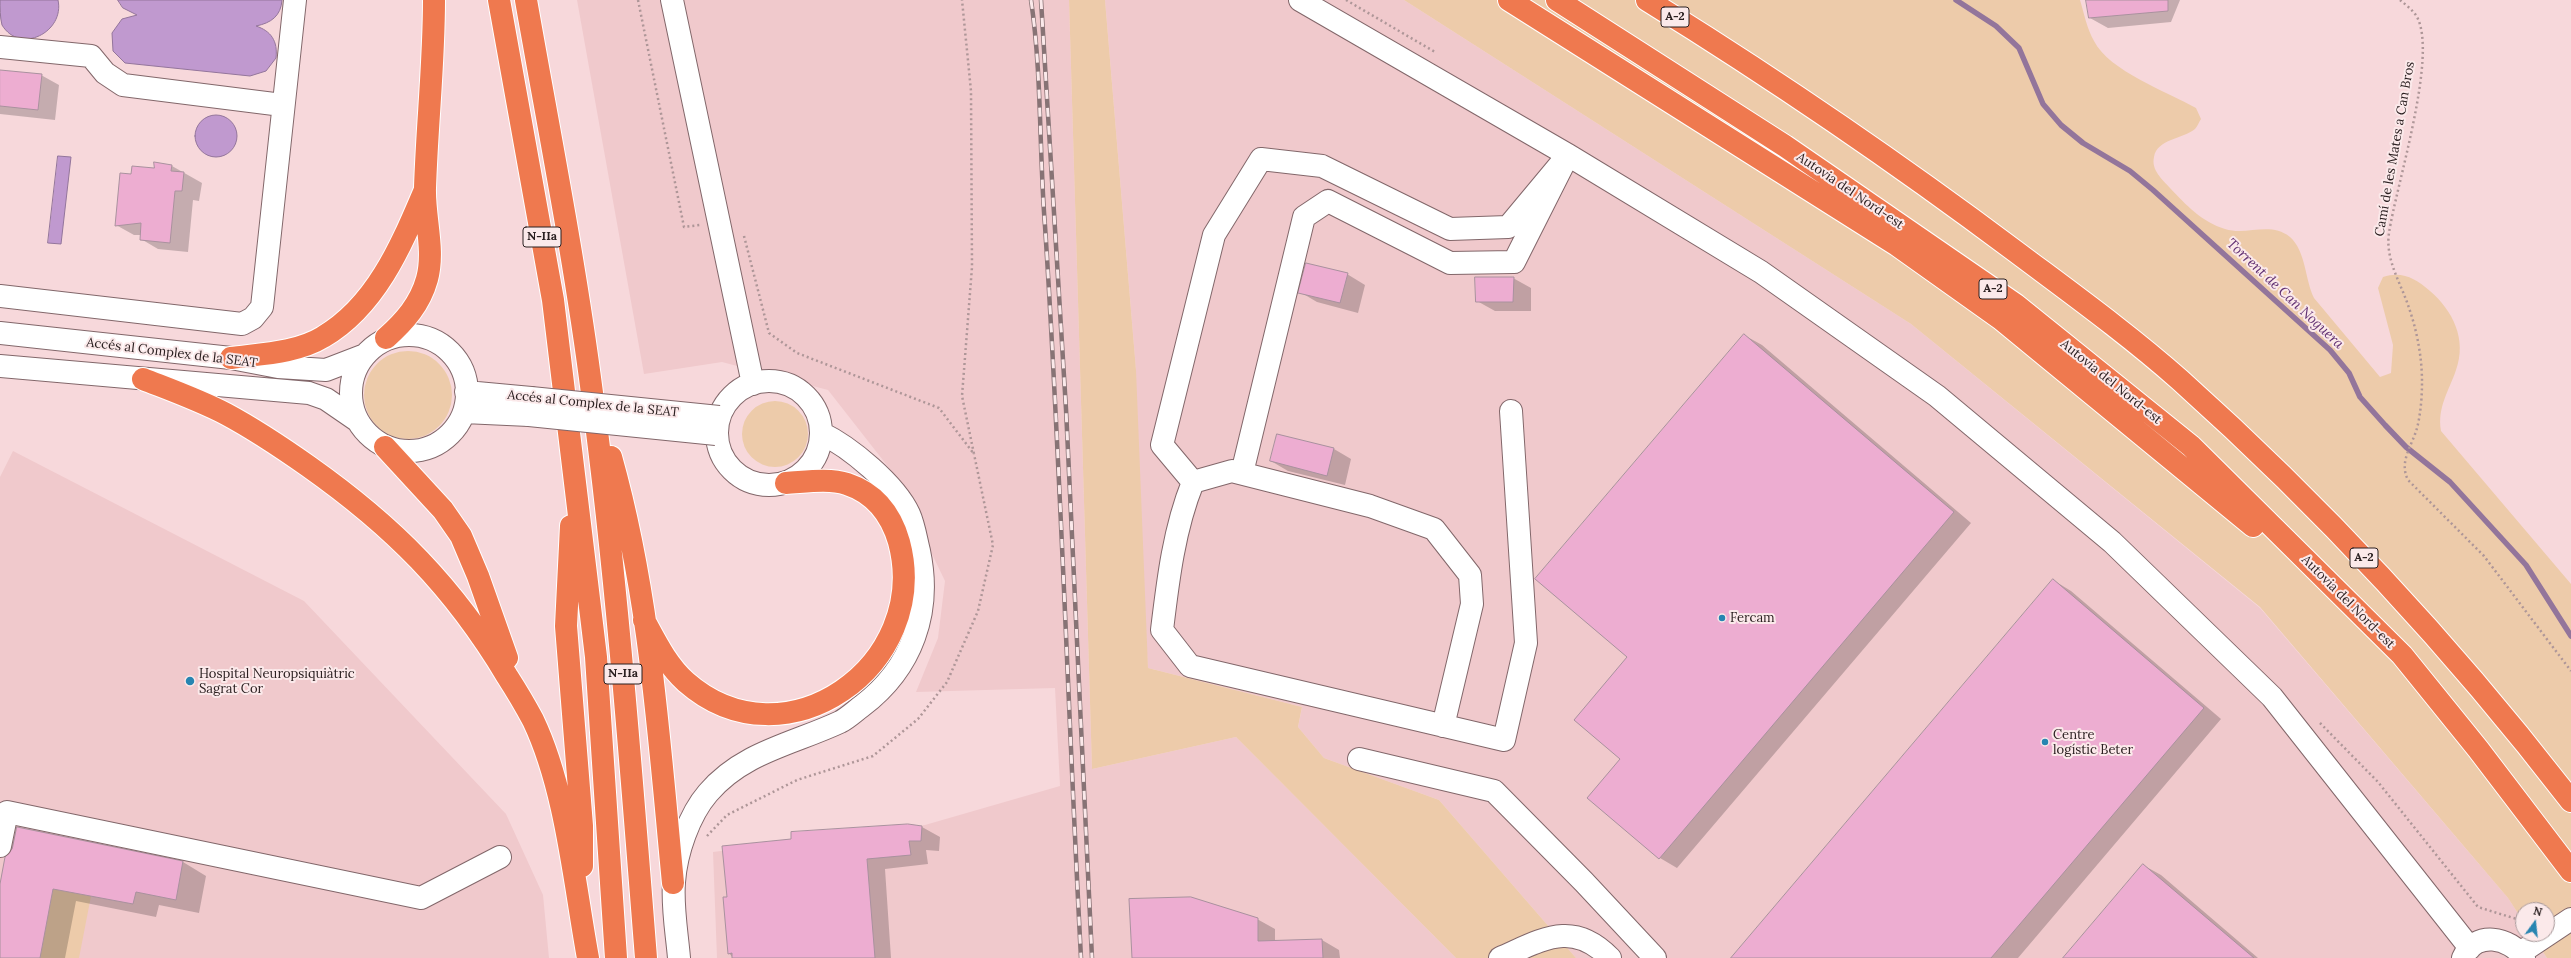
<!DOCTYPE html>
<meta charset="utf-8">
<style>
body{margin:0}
#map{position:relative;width:2571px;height:958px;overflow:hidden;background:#f7d8db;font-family:Lora,serif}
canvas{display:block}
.north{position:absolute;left:2515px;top:902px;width:40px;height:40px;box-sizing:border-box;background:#fbe9ea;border:1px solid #a8999a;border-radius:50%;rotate:15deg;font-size:11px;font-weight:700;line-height:16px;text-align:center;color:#2b2021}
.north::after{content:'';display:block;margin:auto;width:14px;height:18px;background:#2785b1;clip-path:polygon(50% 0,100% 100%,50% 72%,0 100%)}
</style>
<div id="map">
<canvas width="2571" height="958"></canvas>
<div class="north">N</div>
</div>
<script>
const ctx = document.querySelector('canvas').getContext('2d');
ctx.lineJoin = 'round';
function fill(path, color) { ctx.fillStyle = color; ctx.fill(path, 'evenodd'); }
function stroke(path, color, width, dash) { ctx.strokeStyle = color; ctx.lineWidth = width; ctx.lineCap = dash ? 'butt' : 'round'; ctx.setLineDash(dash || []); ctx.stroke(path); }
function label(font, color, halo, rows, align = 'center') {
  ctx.font = font + ' Lora,serif'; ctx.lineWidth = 4; ctx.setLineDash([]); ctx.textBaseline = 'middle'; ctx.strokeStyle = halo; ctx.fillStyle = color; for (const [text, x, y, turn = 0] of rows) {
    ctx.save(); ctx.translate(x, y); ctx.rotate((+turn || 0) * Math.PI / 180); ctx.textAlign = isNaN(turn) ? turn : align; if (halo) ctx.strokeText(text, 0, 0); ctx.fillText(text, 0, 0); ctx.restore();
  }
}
fill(new Path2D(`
 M 577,0 L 1069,0 L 1092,769 L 1236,737 L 1456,958 L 717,958 L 713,852 L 925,825 L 1060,786 L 1055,688 L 916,692 L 938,638 L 945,581 L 893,473 L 828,390 L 722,362 L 644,374 Z
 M 1105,0 L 1404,0 L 1911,324 L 2260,608 L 2508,898 L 2523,921 L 2523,934 L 2531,934 L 2547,958 L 1576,958 L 1439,800 L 1324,758 L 1298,727 L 1302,707 L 1148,668 L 1136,505 L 1136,370 Z
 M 13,451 L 304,601 L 506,814 L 543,895 L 549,958 L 0,958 L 0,477 Z`), '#f0c9cc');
fill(new Path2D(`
 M 1069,0 L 1105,0 L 1136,370 L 1148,668 L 1302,707 L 1298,727 L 1324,758 L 1439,800 L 1576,958 L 1456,958 L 1236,737 L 1092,769 Z
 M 1404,0 L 2080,0 C 2084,13 2087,29 2094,41 C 2109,71 2168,92 2196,108 L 2201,119 C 2199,122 2197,127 2195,129 C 2183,139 2157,139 2154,157 C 2151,170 2162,179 2170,188 C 2186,205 2202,222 2225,229 C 2247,236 2270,221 2290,237 C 2306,251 2305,280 2314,298 L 2380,377 L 2391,373 L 2393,345 L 2378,288 L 2383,277 C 2402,271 2415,278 2430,291 C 2453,311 2467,339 2456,370 C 2449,391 2437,407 2441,431 L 2571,584 L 2571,958 L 2547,958 L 2531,934 L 2547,934 L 2547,910 L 2523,910 L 2523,921 L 2508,898 L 2260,607 L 1911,324 Z
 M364 395a44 44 0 1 1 88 0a44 44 0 1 1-88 0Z
 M742 434a33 33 0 1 1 66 0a33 33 0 1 1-66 0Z
 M 38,880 L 92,891 L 79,958 L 23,958 Z`), '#edcbaa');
const water = new Path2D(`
 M 0,0 L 58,0 C 65,32 20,55 2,25 C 0,18 0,7 0,0 Z
 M 118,0 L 282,0 C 281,16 271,23 256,26 C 271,31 278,41 276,58 L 266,71 L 250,76 L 125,63 L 113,51 L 112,33 L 122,19 L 137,15 L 123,8 Z
 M195 136a21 21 0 1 1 42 0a21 21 0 1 1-42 0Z
 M 58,156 L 71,157 L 61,244 L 48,243 Z`);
fill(water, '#c099cf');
stroke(water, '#93759b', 1);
fill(new Path2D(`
 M 2087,0 L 2180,0 L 2171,22 L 2108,28 L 2090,18 Z
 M 0,71 L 41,75 L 59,85 L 55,120 L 0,114 Z
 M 172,166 L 202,183 L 199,201 L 193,200 L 188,252 L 158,249 L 141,239 L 141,235 L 134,235 L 116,225 L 132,175 Z
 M 1347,274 L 1365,285 L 1358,313 L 1317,302 L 1300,292 Z
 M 1513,278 L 1531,288 L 1531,311 L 1495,311 L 1477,301 Z
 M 1744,335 L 1762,345 L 1971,523 L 1677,868 L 1660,858 L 1622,759 L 1629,657 Z
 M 1277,435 L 1334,449 L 1351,459 L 1345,485 L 1288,471 L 1271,461 Z
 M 2053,580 L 2071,591 L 2221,719 L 2018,958 L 1732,958 Z
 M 908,825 L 922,827 L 940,837 L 939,851 L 926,850 L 928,864 L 885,869 L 891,958 L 733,958 L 729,953 L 728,898 L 792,840 Z
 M 17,828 L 183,862 L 206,876 L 199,913 L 159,905 L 156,917 L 76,901 L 65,958 L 0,958 L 0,889 Z
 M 2143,865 L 2161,875 L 2258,958 L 2064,958 Z
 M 1257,919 L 1275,929 L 1275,942 L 1322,940 L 1339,950 L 1340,958 L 1133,958 Z`), '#0003');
stroke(new Path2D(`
 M 1956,0 L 1996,26 L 2019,48 L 2043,104 L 2061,125 L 2083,143 L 2130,171 L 2153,190 L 2330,350 L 2349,373 L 2360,397 L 2385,425 L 2406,447 L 2450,482 L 2526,565 L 2571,636`), '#93759b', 5.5);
const building = new Path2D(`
 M 2086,0 L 2168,0 L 2168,11 L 2089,18 Z
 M 0,70 L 42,74 L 38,110 L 0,106 Z
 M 154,162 L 172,165 L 171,171 L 184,172 L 182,191 L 175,191 L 170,243 L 140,240 L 141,223 L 115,226 L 120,173 L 131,174 L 132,166 L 154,168 Z
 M 1306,263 L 1348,273 L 1340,303 L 1298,293 Z
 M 1475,277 L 1514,277 L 1513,302 L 1476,302 Z
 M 1744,334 L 1954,512 L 1659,859 L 1587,798 L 1620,759 L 1574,720 L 1627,657 L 1535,579 Z
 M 1277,434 L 1334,448 L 1327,476 L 1270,461 Z
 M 2053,579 L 2204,708 L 1991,958 L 1731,958 Z
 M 908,824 L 922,826 L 921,841 L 909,841 L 911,855 L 867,859 L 875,958 L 732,958 L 732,953 L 728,954 L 723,897 L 727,897 L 722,846 L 791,839 L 791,832 Z
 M 17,827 L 183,861 L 176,900 L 136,892 L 133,904 L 53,889 L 40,958 L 0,958 L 0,884 L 5,857 L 12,849 Z
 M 2143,864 L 2254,958 L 2063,958 Z
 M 1191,897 L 1258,918 L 1258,941 L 1322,939 L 1323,958 L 1132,958 L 1129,899 Z`);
fill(building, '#edadd1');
stroke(building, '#a9919e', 1);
const minor = new Path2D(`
 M 672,0 L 753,384
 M 1300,0 L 1568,155 L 1761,272 L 1937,396 L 2112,542 L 2272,697 L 2470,948
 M 0,47 L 91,56 L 105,73 L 123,85 L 282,105
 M 0,296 L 242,324 L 253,318 L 262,307 L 295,0
 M 0,333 L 231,358 L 278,367 L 326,370 L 365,355
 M351 393a58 58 0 1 1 116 0a58 58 0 1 1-116 0Z
 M 0,366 L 309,393 L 326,399 L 358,421
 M717 433a52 52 0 1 1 104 0a52 52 0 1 1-104 0Z
 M 466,392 L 531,398
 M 464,412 L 529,415
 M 1193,482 L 1162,445 L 1214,235 L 1261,159 L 1322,166 L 1450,229 L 1508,227 L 1568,155 L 1514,262 L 1450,263 L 1328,201 L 1304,217 L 1242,473
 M 1443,726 L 1472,604 L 1470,575 L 1434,529 L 1370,506 L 1232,471 L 1193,482 C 1174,529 1168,580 1162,630 L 1190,666 L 1504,740 L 1526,643 L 1511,411
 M 1359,759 L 1494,791 L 1584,882 L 1655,958
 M 0,846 L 7,812 L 421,898 L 500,857
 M 2520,953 L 2571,919
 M 679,958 C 677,934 672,907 674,882 C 676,853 689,815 708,793 C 743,752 793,744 840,722 C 848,718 855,711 862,706 C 912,668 932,612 919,551 C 916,539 914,525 909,514 C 895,484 850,447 821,433
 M 1500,958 C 1542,940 1572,919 1610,958
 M 2463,958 C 2475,930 2510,937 2524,958`);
const highway = new Path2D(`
 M 499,0 L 553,300 L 596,657 L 616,958
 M 526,0 C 549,131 575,261 592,393 C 617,580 631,769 646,958
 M 1509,0 L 1897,245 L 2001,319 L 2253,526
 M 1557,0 L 1785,146 L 2016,305 L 2191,446 L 2402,655 L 2478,749 L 2571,871
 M 1647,0 C 1773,78 1896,162 2015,251 C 2071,293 2128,334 2180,380 C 2324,509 2454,649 2571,801
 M 386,338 C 405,321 420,304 427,279 C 435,250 424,217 425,188 C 427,125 434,63 434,0
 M 231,358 C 260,354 297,353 323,337 C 376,306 401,246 424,192
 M 143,379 C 171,390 199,400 226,414 C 254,429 281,447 308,466 C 393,526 453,586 507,676 C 516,690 525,705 533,720 C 566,789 574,882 588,958
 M 385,447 L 443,510 L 461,536 L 478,576 L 507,658
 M 611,457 C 650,595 659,740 673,883
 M 571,526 L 566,626 L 582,826 L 582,866
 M 644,620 C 656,642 667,665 686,682 C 785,769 932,665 899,542 C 891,514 874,493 847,484 C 829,478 805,482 786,483`);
stroke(minor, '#82676a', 24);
stroke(highway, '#fff', 24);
stroke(new Path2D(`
 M 638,0 L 684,227 L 700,225
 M 1346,0 L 1435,52
 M 2400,0 C 2406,5 2413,10 2417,17 C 2438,56 2396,186 2389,233 C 2385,260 2401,283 2409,308 C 2417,331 2422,357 2422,382 C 2422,395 2421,410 2418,424 C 2414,444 2398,460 2408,480 L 2484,556 L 2571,671
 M 744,236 L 769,333 L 797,353 L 939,408 L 974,454 L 962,396 L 972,267 L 971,91 L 962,0
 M 2320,723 L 2378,782 L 2478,907 L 2523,921
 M 707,836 L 727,815 L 797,780 L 873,756 L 918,719 L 947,682 L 978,611 L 993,545 L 974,454`), '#ae9698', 2.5, [2, 3]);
stroke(minor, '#fff', 22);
stroke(highway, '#ef794f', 22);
const rail = new Path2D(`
 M 1031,0 C 1042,74 1039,151 1045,226 C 1061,470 1068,714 1081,958
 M 1041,0 L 1066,409 L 1092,958`);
stroke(rail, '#877375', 4.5);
stroke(rail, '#fbe9ea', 3, [9]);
const minorBridge = new Path2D(`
 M 531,398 L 719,417
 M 529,415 L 716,434`);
stroke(minorBridge, '#82676a', 24, []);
stroke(minorBridge, '#fff', 22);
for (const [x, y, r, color] of [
 [1722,618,4,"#2785b1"],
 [190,681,5,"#2785b1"],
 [2045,742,4,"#2785b1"]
]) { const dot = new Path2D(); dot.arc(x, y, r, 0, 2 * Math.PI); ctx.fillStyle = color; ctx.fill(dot); stroke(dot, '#fbe9ea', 1.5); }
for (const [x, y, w] of [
 [1675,17,28],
 [542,237,38],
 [1993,289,28],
 [2364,558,28],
 [623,674,38]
]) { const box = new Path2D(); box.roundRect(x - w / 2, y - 10, w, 20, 3); ctx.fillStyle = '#fbe9ea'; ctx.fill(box); stroke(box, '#2b2021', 1); }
label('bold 12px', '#2b2021', null, [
 ["A-2",1675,17],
 ["N-IIa",542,237],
 ["A-2",1993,289],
 ["A-2",2364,558],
 ["N-IIa",623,674]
]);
label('13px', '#2b2021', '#fbe9ea', [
 ["Camí de les Mates a Can Bros",2395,149,-80],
 ["Autovia del Nord-est",1850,191,34],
 ["Accés al Complex de la SEAT",172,353,7],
 ["Autovia del Nord-est",2111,382,39],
 ["Accés al Complex de la SEAT",593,404,6],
 ["Autovia del Nord-est",2348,602,45]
]);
label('13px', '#2b2021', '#fbe9ea', [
 ["Fercam",1730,618],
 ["Hospital Neuropsiquiàtric",199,674],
 ["Sagrat Cor",199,689],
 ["Centre",2053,735],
 ["logístic Beter",2053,750]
], 'left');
label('italic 14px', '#623173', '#fbe9ea', [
 ["Torrent de Can Noguera",2285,294,43]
]);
</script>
